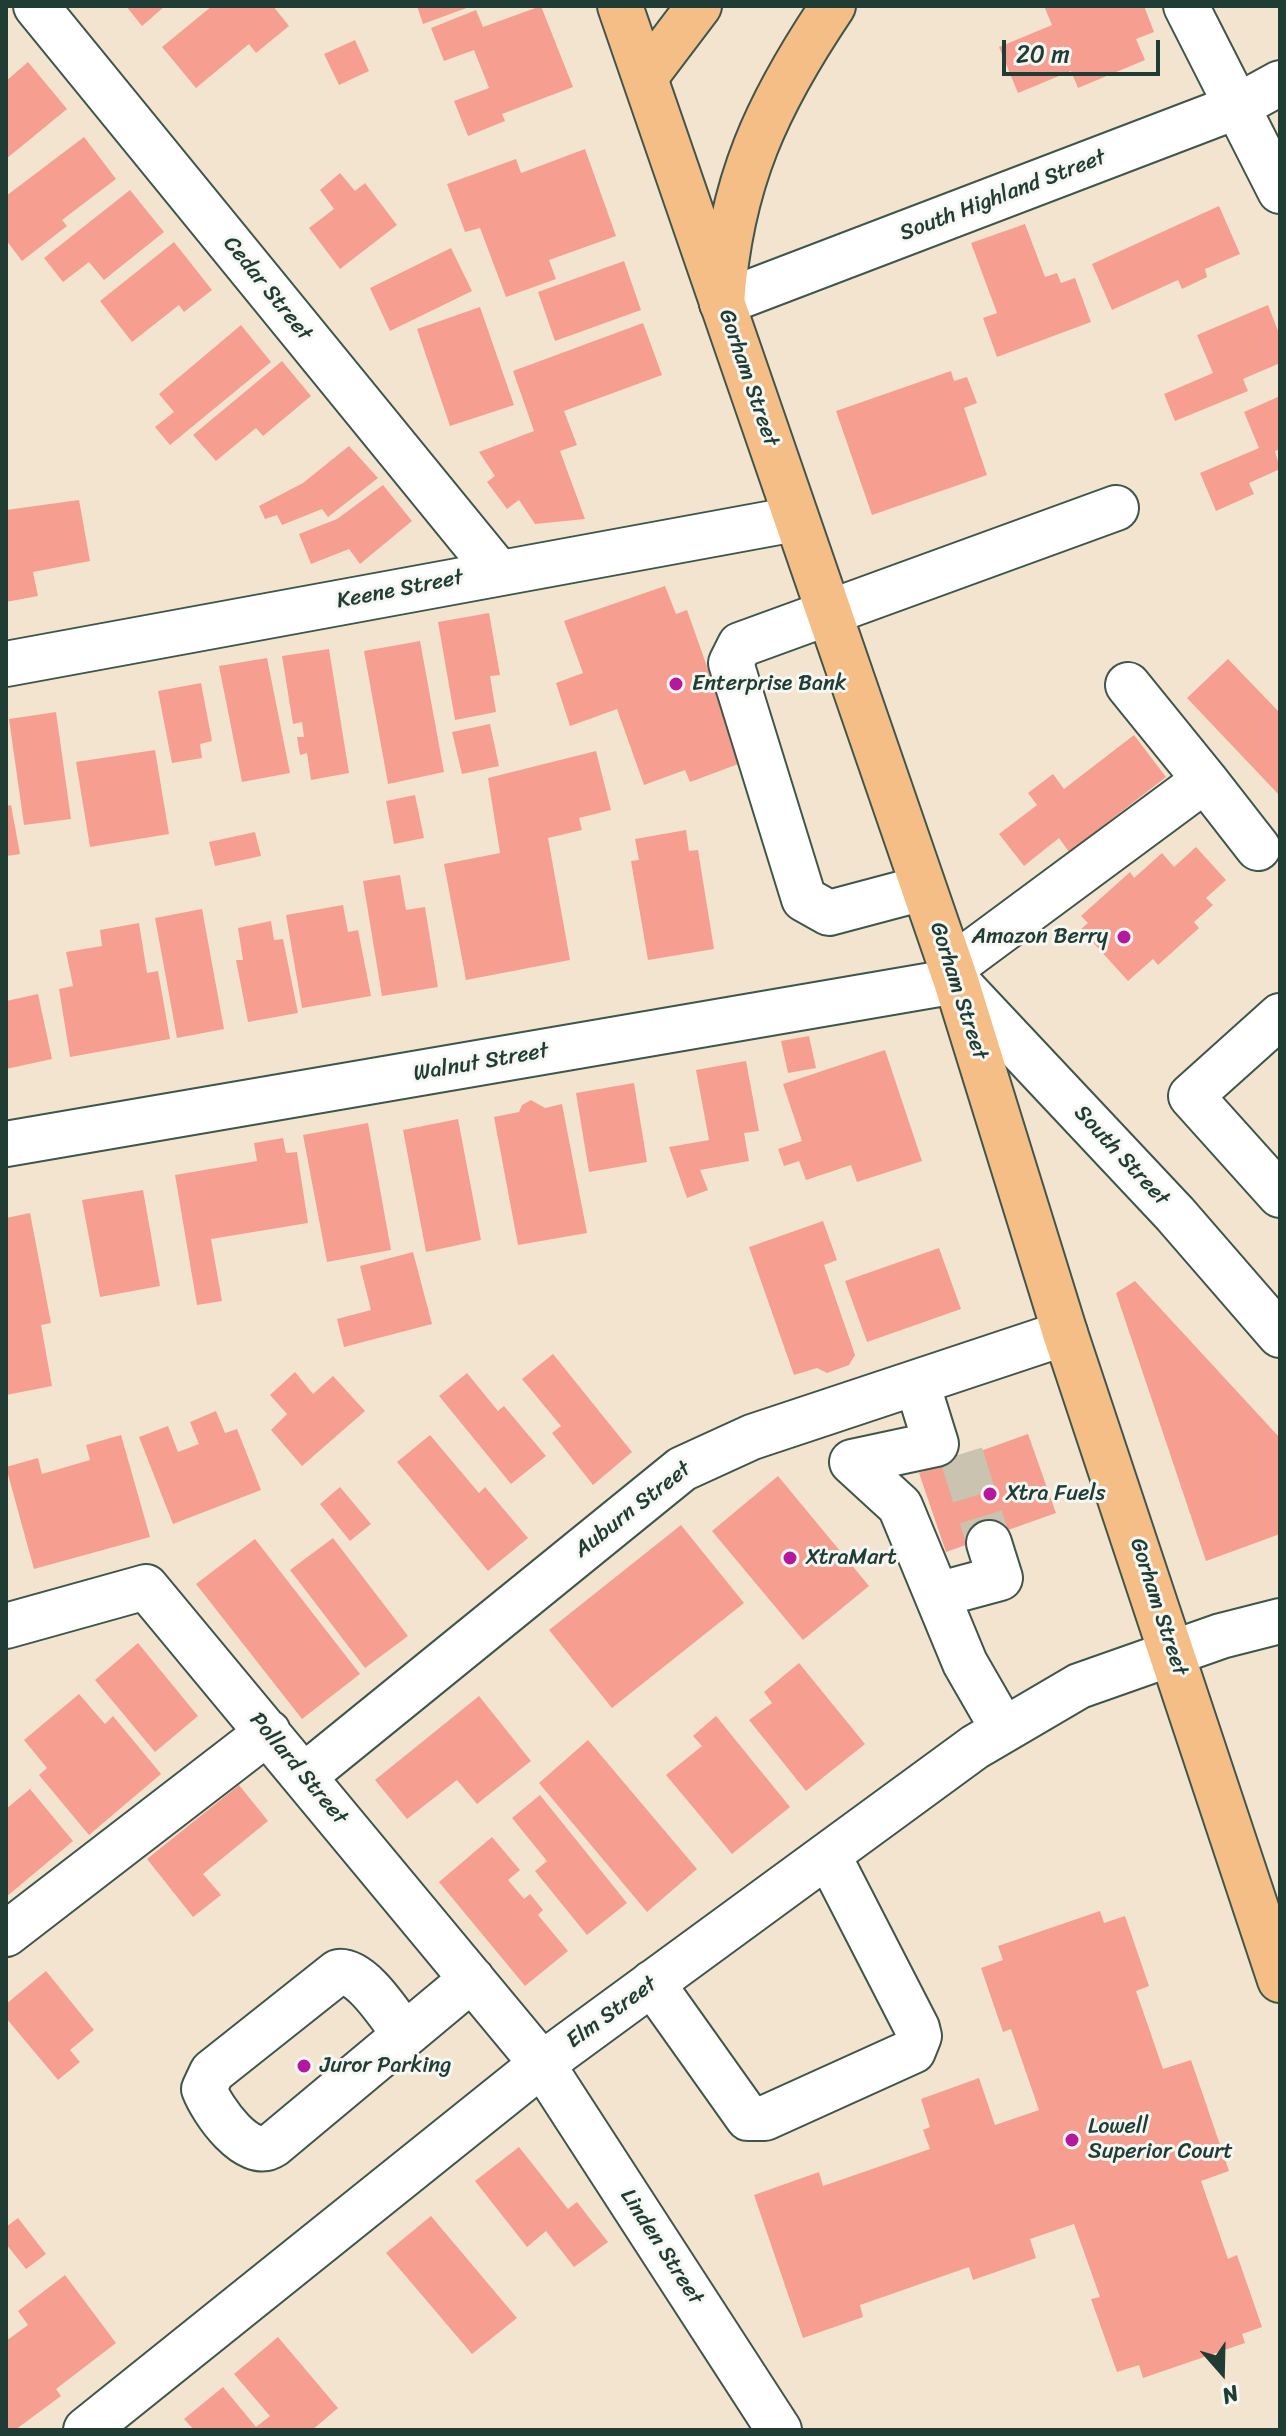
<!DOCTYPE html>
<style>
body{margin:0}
#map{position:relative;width:1286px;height:2436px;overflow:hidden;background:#f3e4cf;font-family:Sriracha,sans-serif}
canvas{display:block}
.frame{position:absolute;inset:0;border:8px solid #1f3d34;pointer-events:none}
.north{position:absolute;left:1182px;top:2332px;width:80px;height:80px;-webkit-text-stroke:6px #f6f6f2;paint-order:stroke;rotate:160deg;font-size:22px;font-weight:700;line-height:32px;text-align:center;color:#1f3d34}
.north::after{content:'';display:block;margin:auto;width:28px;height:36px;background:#1f3d34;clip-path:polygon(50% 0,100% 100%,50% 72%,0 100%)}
.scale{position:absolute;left:1002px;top:40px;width:158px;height:36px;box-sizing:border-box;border:4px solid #1f3d34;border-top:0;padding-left:10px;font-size:24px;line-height:28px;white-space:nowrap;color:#1f3d34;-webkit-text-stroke:6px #f6f6f2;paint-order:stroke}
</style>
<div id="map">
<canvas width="1286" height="2436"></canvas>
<div class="frame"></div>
<div class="north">N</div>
<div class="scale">20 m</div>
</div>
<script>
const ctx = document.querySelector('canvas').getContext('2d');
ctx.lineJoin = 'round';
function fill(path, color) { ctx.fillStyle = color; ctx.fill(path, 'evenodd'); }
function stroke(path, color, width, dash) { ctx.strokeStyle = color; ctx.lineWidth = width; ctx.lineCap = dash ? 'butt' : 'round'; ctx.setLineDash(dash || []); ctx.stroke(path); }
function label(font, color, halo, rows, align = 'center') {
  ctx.font = font + ' Sriracha,sans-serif'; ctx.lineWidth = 6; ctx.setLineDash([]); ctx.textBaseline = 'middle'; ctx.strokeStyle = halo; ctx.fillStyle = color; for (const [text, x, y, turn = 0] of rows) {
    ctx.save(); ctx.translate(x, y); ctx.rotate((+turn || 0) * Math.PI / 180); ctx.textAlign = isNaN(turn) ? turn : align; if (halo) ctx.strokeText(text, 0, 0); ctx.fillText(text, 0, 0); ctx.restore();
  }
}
fill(new Path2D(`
 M 126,6 L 165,6 L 142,26 Z
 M 212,6 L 273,6 L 289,26 L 256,53 L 249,44 L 196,88 L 162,47 Z
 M 417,6 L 472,6 L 423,24 Z
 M 541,6 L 573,87 L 502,114 L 505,121 L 468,136 L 454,101 L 489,88 L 474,50 L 444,61 L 431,28 L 476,10 L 483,27 Z
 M 1044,6 L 1144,6 L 1154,32 L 1136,39 L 1145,60 L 1078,88 L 1071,71 L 1018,93 L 999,47 L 1052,25 Z
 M 355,40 L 369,71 L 339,85 L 324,54 Z
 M 28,62 L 67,109 L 6,159 L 6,81 Z
 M 84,137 L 116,179 L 62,220 L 67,226 L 22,261 L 6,240 L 6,196 Z
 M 585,149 L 616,236 L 549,260 L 556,279 L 506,297 L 480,228 L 465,232 L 447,184 L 516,159 L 521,173 Z
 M 340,173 L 355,191 L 365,183 L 397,225 L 340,269 L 309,228 L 334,209 L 320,190 Z
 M 130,190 L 164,232 L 104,280 L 89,262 L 63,282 L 44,258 Z
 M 1219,206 L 1240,254 L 1205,269 L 1207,277 L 1182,289 L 1178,280 L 1112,310 L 1092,264 Z
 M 1025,224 L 1045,277 L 1057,273 L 1061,283 L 1075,278 L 1091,322 L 997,357 L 983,318 L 997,313 L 971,243 Z
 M 174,242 L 212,290 L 184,312 L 179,305 L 132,342 L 100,301 Z
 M 451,248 L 472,291 L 390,331 L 370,288 Z
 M 624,261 L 641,310 L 555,341 L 538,292 Z
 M 1268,305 L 1280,336 L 1280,363 L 1243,379 L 1248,391 L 1175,421 L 1164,394 L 1213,373 L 1197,335 Z
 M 480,307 L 514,405 L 450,426 L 417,329 Z
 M 643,323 L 662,375 L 564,411 L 577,445 L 560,451 L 585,519 L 535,524 L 519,500 L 507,509 L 487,482 L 495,476 L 479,452 L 534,431 L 513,371 Z
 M 241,325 L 271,362 L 170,445 L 155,427 L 174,412 L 159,394 Z
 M 282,361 L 311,396 L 263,436 L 256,428 L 216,461 L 193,435 Z
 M 951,371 L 954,381 L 967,377 L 977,403 L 964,408 L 987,475 L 872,515 L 836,411 Z
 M 1280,396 L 1280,449 L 1275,451 L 1280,469 L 1249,483 L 1254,494 L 1216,511 L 1200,473 L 1259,448 L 1244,412 Z
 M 349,446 L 378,478 L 328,517 L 322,509 L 282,525 L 277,515 L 265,519 L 259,506 L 303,483 Z
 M 383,485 L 412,521 L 360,564 L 349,549 L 311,564 L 299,534 L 337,519 Z
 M 79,500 L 90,561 L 33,572 L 38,596 L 6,602 L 6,510 Z
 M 665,586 L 676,614 L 687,610 L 741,763 L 690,782 L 685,770 L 644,785 L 617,709 L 570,726 L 556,683 L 583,673 L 564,621 Z
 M 489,613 L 500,675 L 490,676 L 496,712 L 455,720 L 438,622 Z
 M 420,641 L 444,772 L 388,784 L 364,651 Z
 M 329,649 L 349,773 L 311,780 L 307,753 L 300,755 L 297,737 L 304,737 L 302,722 L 293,724 L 282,656 Z
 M 267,658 L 290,773 L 242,782 L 219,666 Z
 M 1228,659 L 1280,713 L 1280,796 L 1187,698 Z
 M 201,683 L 212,741 L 200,744 L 202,758 L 172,763 L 158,691 Z
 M 56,712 L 71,819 L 24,825 L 9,719 Z
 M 490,724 L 499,766 L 462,774 L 452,732 Z
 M 1134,735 L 1166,777 L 1069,852 L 1059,838 L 1024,866 L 999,834 L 1037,805 L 1028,793 L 1053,774 L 1064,789 Z
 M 155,750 L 169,834 L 90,847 L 76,762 Z
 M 596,751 L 611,810 L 579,818 L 582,830 L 548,838 L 570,960 L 466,980 L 444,864 L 500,853 L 488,778 Z
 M 415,795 L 424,838 L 394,844 L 386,801 Z
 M 11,805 L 20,854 L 6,856 L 6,806 Z
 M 686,830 L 689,851 L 698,850 L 714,949 L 648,960 L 631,861 L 639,860 L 635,839 Z
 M 255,832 L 261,856 L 215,866 L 209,842 Z
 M 1196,847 L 1226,880 L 1206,898 L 1213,905 L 1194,922 L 1199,928 L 1158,965 L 1153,959 L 1128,981 L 1081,929 L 1088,923 L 1081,916 L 1130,872 L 1134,878 L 1162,853 L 1174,867 Z
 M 400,875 L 406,910 L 425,907 L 438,987 L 382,996 L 363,881 Z
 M 343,905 L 348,932 L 358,930 L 371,996 L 302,1008 L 286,915 Z
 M 202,909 L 224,1029 L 177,1038 L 155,918 Z
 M 271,921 L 274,940 L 283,939 L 298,1013 L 248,1022 L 236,960 L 243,960 L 238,928 Z
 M 139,923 L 147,973 L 158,971 L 170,1039 L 70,1057 L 59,989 L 73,986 L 66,952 L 102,946 L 100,930 Z
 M 38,994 L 52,1059 L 6,1069 L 6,1001 Z
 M 809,1036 L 816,1068 L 788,1073 L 781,1041 Z
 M 885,1050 L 922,1161 L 857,1182 L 851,1165 L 806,1180 L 799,1161 L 784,1166 L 778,1149 L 802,1141 L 783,1084 Z
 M 746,1061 L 759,1131 L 744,1133 L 749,1161 L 700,1170 L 708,1190 L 687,1198 L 669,1147 L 709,1140 L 696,1070 Z
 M 634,1083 L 647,1162 L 589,1172 L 576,1093 Z
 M 531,1100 L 545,1108 L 562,1104 L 587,1233 L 518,1245 L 494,1117 L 519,1112 L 522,1105 Z
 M 458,1119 L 481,1240 L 426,1252 L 403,1130 Z
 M 368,1123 L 391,1250 L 327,1262 L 303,1135 Z
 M 283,1138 L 286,1153 L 297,1152 L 308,1223 L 211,1239 L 222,1301 L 197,1305 L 175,1175 L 257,1161 L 254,1143 Z
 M 143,1190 L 160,1286 L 100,1297 L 82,1200 Z
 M 30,1213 L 51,1323 L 41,1325 L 52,1386 L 6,1395 L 6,1218 Z
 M 823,1221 L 837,1260 L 824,1265 L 855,1355 L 849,1365 L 827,1373 L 817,1368 L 794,1375 L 749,1247 Z
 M 939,1248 L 961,1309 L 867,1342 L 845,1281 Z
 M 413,1252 L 432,1324 L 344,1347 L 337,1319 L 371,1310 L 360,1266 Z
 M 1135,1281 L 1280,1438 L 1280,1534 L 1206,1561 L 1116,1293 Z
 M 553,1354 L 632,1452 L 593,1485 L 552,1433 L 561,1426 L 522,1379 Z
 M 295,1372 L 313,1394 L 333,1376 L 365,1411 L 302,1466 L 271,1430 L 287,1414 L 270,1395 Z
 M 467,1373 L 498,1411 L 504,1406 L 546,1456 L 511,1484 L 439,1396 Z
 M 216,1411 L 225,1433 L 237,1429 L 261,1490 L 173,1524 L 139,1437 L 168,1426 L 178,1452 L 199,1444 L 190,1422 Z
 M 1028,1434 L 1056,1513 L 946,1552 L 919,1473 Z
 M 121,1435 L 150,1537 L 34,1569 L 6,1467 L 38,1458 L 42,1474 L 90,1460 L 86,1445 Z
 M 430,1435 L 479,1493 L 485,1487 L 528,1538 L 488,1571 L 397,1462 Z
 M 778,1476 L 869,1586 L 803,1640 L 712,1531 Z
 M 340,1487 L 371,1524 L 350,1541 L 320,1504 Z
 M 681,1525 L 744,1603 L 612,1708 L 549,1630 Z
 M 333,1538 L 408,1636 L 365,1668 L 290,1570 Z
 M 255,1539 L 360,1674 L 302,1719 L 196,1584 Z
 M 138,1643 L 198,1716 L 155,1752 L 95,1680 Z
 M 799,1663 L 865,1744 L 806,1791 L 749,1720 L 772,1703 L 764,1692 Z
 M 79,1694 L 105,1724 L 113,1716 L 161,1774 L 89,1835 L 39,1775 L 47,1768 L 24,1740 Z
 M 479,1696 L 531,1761 L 477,1804 L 457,1780 L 407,1819 L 375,1780 Z
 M 716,1716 L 790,1807 L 732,1854 L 666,1775 L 702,1746 L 693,1736 Z
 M 588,1740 L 697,1869 L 647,1912 L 539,1783 Z
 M 239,1785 L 268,1821 L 203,1874 L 221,1895 L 193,1917 L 147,1859 Z
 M 30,1789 L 73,1841 L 6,1897 L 6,1809 Z
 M 540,1795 L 627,1903 L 587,1935 L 535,1871 L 547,1861 L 512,1818 Z
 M 492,1837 L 520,1870 L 508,1880 L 524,1899 L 530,1894 L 543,1910 L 538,1915 L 568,1951 L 525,1986 L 439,1882 Z
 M 1100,1911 L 1104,1923 L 1125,1916 L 1149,1986 L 1136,1991 L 1163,2069 L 1191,2060 L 1229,2171 L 1201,2181 L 1228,2259 L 1237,2255 L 1262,2327 L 1242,2334 L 1245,2343 L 1143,2378 L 1139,2365 L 1117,2372 L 1091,2299 L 1100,2297 L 1074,2224 L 1030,2239 L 1036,2258 L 973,2280 L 969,2267 L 860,2305 L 863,2317 L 803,2338 L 754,2195 L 819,2172 L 823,2186 L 930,2149 L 923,2130 L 930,2127 L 921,2099 L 979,2078 L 995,2125 L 1039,2110 L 1011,2029 L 1003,2032 L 981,1968 L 1003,1960 L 998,1946 Z
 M 46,1971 L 94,2030 L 70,2050 L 80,2062 L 58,2080 L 6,2018 L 6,2004 Z
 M 519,2147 L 568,2209 L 577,2202 L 608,2242 L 574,2267 L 546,2231 L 527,2247 L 475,2181 Z
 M 431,2216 L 517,2318 L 472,2354 L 386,2253 Z
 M 18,2218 L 46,2254 L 26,2269 L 6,2244 L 6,2227 Z
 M 65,2275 L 116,2343 L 56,2389 L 61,2396 L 15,2430 L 6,2430 L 6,2341 L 28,2325 L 18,2311 Z
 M 278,2337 L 338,2408 L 312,2430 L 194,2430 L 184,2419 L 223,2387 L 256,2427 L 270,2416 L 234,2374 Z`), '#f69f90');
stroke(new Path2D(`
 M 961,1454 L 989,1543`), '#c9c3b0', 44, [44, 22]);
const minor = new Path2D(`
 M 36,6 L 498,572
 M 1186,6 L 1280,191
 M 722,303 L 1238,106 L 1280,83
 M 6,664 L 795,519
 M 1128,685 L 1205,780
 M 923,888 L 829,913 L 804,899 L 731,663 L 740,645 L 1116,508
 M 951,968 L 1205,780 L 1258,848
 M 1280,1016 L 1191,1096 L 1280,1195
 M 6,1144 L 956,981 L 1175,1214 L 1280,1335
 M 917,1383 L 936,1444 L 852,1462 L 900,1506 L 965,1663 L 1003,1729
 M 937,1595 L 1000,1578 L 989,1543
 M 6,1626 L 146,1587 L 542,2064 L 779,2430
 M 304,1776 L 682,1469 L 752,1437 L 1065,1333
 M 6,1934 L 268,1732
 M 652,1983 L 748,2118 L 765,2118 L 913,2051 L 919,2036 L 917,2028 L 828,1855
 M 405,2035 C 391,2017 362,1969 338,1972 L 212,2072 L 204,2089 C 212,2110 248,2162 273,2145 L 472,1979
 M 86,2430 L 542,2064 L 975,1747 L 1079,1686 L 1221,1636 L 1280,1621`);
const major = new Path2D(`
 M 620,6 L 956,981 L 1065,1333 L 1280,1980`);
const highway = new Path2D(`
 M 646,76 L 699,6
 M 722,303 C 730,183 767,104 833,6`);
stroke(minor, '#3f564b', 48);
stroke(major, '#3f564b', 48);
stroke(highway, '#3f564b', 48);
stroke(minor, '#fff', 44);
stroke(major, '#f6be87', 44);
stroke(highway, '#f6be87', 44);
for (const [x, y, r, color] of [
 [676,684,8,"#b5179e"],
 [1124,937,8,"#b5179e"],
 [990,1494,8,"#b5179e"],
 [790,1558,8,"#b5179e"],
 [304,2066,8,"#b5179e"],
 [1072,2140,8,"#b5179e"]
]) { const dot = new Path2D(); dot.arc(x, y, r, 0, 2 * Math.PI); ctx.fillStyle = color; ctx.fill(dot); stroke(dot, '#f6f6f2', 3); }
label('22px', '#1f3d34', '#f6f6f2', [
 ["South Highland Street",1003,196,-21],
 ["Cedar Street",267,289,51],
 ["Gorham Street",748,378,71],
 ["Keene Street",400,590,-11],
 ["Gorham Street",958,991,72],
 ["Walnut Street",481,1063,-10],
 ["South Street",1121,1156,47],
 ["Auburn Street",633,1510,-38],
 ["Gorham Street",1158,1607,72],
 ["Pollard Street",298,1769,50],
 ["Elm Street",612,2013,-36],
 ["Linden Street",661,2247,57]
]);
label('22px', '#1f3d34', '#f6f6f2', [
 ["Enterprise Bank",692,684],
 ["Amazon Berry",1108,937,"right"],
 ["Xtra Fuels",1006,1494],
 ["XtraMart",806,1558],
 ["Juror Parking",320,2066],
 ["Lowell",1088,2127],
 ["Superior Court",1088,2152]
], 'left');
</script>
